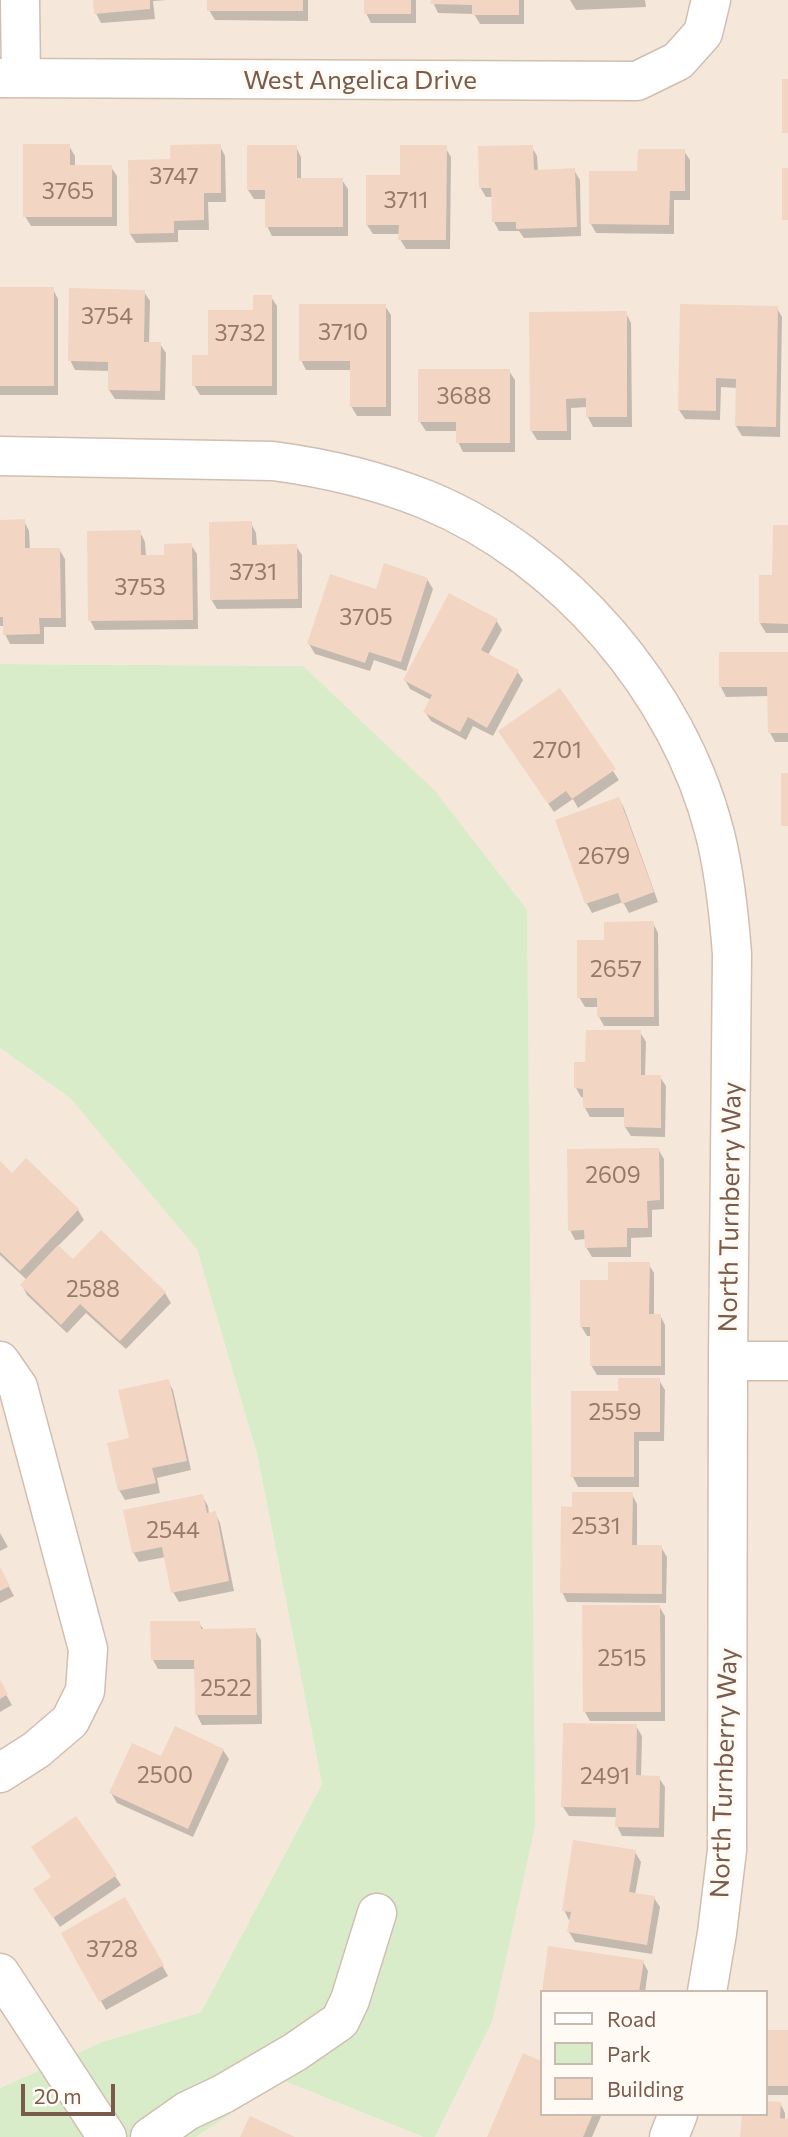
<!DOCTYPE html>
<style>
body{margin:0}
#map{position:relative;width:788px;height:2137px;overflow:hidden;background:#fdf6ec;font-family:Commissioner,sans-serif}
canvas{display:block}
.legend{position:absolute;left:540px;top:1990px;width:228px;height:126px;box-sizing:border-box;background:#fffaf3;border:2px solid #cabbb1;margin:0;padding:9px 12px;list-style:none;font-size:21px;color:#7a5c4d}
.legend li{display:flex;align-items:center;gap:14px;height:35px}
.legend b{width:35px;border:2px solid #cabbb1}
.scale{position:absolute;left:21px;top:2084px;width:94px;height:32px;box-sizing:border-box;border:4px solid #7a5c4d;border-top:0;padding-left:9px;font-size:21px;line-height:24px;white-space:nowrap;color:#7a5c4d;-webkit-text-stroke:5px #fffaf3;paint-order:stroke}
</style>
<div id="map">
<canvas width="788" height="2137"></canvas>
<ul class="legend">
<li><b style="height:9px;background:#fff"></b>Road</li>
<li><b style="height:19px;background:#d8ecc9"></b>Park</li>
<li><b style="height:19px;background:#f3d5c3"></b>Building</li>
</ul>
<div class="scale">20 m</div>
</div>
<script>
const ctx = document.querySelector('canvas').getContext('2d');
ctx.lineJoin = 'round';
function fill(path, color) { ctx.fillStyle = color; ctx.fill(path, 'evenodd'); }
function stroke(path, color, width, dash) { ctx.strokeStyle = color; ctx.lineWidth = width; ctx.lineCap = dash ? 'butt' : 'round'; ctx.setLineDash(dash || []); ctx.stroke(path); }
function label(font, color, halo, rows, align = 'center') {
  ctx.font = font + ' Commissioner,sans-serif'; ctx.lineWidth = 7; ctx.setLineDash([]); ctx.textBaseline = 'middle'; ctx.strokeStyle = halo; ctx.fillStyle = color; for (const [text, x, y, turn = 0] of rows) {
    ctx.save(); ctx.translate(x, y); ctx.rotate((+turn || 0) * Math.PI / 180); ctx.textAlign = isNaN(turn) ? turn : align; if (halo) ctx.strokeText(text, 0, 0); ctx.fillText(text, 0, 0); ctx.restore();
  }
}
fill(new Path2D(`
 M 0,0 L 788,0 L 788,2137 L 435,2137 L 492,2022 L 303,666 L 0,664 ZM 541,1992 L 765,1992 L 765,2114 L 541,2114 Z
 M 0,1048 L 70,1098 L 197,1248 L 257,1454 L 322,1784 L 201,2012 L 102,2042 L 0,2088 Z
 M 282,2080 L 423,2137 L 196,2137 Z`), '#f5e8da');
fill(new Path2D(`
 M 0,664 L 303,666 L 435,791 L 527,910 L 535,1826 L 492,2022 L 435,2137 L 423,2137 L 282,2080 L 196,2137 L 0,2137 L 0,2088 L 102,2042 L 201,2012 L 322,1784 L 257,1454 L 197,1249 L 70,1098 L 0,1048 Z`), '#d8ecc9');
fill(new Path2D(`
 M 95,0 L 167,0 L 153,1 L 155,19 L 101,23 L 96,13 Z
 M 209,0 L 308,0 L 308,21 L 215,20 L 209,10 Z
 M 366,0 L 416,0 L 416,23 L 371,23 L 366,13 Z
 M 432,0 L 524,0 L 524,24 L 480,24 L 474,14 L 438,13 Z
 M 570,0 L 645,0 L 646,7 L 576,10 Z
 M 69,146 L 75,156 L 75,167 L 111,167 L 117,176 L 117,226 L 31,226 L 25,216 Z
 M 220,146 L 225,156 L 226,202 L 208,202 L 209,230 L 178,230 L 178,242 L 136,243 L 130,234 L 171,161 Z
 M 296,147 L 301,157 L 301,180 L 342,180 L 348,189 L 348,236 L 272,236 L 267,226 L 267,199 L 254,199 L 248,190 Z
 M 445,147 L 451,157 L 450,249 L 406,249 L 400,239 L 400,234 L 373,234 L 367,225 L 402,177 Z
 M 532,147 L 537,156 L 538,171 L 574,170 L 580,180 L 581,236 L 524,238 L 519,231 L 499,231 L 494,222 L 493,197 L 486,197 L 480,187 Z
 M 684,151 L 690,160 L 690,200 L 674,200 L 674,234 L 596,233 L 591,224 L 639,172 Z
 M 0,289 L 53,289 L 58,299 L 58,395 L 0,395 Z
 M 144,292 L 150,301 L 149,344 L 160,344 L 166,353 L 165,400 L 115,399 L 109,390 L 110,371 L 75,370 L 70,360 Z
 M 271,297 L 277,306 L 277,395 L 200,395 L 194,385 L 210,357 Z
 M 385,306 L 391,315 L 391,416 L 357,416 L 351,406 L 351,370 L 306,370 L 301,360 Z
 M 777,308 L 782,317 L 780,437 L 742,436 L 736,426 L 737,388 L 721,387 L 720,420 L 685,419 L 679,410 Z
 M 626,313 L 631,323 L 632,427 L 593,427 L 588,417 L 588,407 L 571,408 L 571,440 L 537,440 L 531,430 Z
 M 509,371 L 515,380 L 515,452 L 463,452 L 458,442 L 458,431 L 426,431 L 420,422 Z
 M 0,521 L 24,521 L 29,531 L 30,550 L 59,549 L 65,559 L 66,627 L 44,627 L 44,644 L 10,644 L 5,634 L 5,626 L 0,626 Z
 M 251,523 L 256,533 L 257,546 L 296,546 L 302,555 L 302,608 L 217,609 L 211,599 Z
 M 788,527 L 788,633 L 766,633 L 760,623 Z
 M 140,532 L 145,542 L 146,556 L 166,556 L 191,545 L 197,554 L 198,629 L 95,630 L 90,620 Z
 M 427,579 L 433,589 L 406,671 L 374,660 L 370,671 L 315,654 L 309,644 L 377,591 Z
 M 496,620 L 502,630 L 488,655 L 517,671 L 523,680 L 493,736 L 473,726 L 466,740 L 431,721 L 425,712 L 431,700 L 410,689 L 405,680 Z
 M 788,653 L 788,742 L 775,742 L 770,733 L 769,696 L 726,697 L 721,687 Z
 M 559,690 L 619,780 L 578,808 L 573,799 L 554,812 L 505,740 Z
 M 619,799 L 624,808 L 658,902 L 629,913 L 623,902 L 592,913 L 587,904 L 557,821 Z
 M 653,923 L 658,933 L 659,1026 L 604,1026 L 599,1017 L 599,1007 L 585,1007 L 579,997 L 605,942 Z
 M 640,1032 L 646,1042 L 645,1077 L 660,1077 L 666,1086 L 665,1137 L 631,1136 L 625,1127 L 625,1117 L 590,1117 L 585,1108 L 585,1098 L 581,1097 L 576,1088 L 587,1064 Z
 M 658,1149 L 664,1159 L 664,1209 L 652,1210 L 652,1237 L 631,1238 L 631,1257 L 592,1257 L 586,1247 L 586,1239 L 575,1240 L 570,1230 Z
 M 26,1161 L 78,1210 L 84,1220 L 57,1247 L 73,1262 L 101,1233 L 165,1293 L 171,1303 L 126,1349 L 86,1313 L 67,1333 L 27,1295 L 22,1285 L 27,1280 L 0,1255 L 0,1163 L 12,1175 Z
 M 648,1263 L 654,1273 L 654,1315 L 660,1315 L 665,1325 L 665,1375 L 597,1375 L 591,1365 L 592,1336 L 587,1336 L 581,1326 L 609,1282 Z
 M 659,1380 L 665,1390 L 664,1441 L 639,1441 L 639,1487 L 578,1487 L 573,1477 L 620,1393 Z
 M 168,1381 L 173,1390 L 191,1470 L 157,1478 L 160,1493 L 125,1500 L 119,1490 L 131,1439 Z
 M 632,1494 L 637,1504 L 637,1547 L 661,1547 L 667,1557 L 666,1603 L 567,1602 L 562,1592 L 573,1509 Z
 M 202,1496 L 208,1506 L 209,1514 L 215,1513 L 220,1523 L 234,1591 L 179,1602 L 173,1592 L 166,1557 L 139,1562 L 133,1552 Z
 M 0,1533 L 8,1547 L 0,1551 Z
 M 0,1570 L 14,1596 L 0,1603 Z
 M 659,1606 L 665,1616 L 665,1721 L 590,1721 L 585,1712 Z
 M 199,1623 L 204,1630 L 255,1630 L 261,1640 L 262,1724 L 202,1725 L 197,1715 L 196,1669 L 158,1669 L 153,1660 Z
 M 0,1684 L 12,1705 L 0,1712 Z
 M 636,1726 L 642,1736 L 641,1777 L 659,1778 L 665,1787 L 664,1837 L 622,1836 L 617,1826 L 617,1817 L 569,1816 L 563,1807 Z
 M 223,1750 L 229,1759 L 193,1837 L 117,1803 L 111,1793 L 162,1759 Z
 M 635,1852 L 641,1862 L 635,1895 L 654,1898 L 660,1907 L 652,1954 L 575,1942 L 569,1932 L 571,1920 L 569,1920 L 564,1910 Z
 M 115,1876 L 121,1885 L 60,1927 L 41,1899 Z
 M 125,1899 L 168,1976 L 106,2010 L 63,1934 Z
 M 643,1962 L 648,1971 L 645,1992 L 544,1992 Z
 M 765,2032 L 788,2032 L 788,2095 L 768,2095 L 765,2090 Z
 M 524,2055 L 541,2063 L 541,2114 L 602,2114 L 592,2137 L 489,2137 Z
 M 780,2103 L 785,2113 L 785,2120 L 788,2120 L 788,2137 L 742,2137 Z`), '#0003');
fill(new Path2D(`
 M 93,0 L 150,0 L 150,9 L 94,14 Z
 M 207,0 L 303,0 L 303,11 L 207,11 Z
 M 364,0 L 411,0 L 411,14 L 364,14 Z
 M 431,0 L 519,0 L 519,15 L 472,15 L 472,5 L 430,4 Z
 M 782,79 L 788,79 L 788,133 L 782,133 Z
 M 23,144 L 70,144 L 70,165 L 112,165 L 112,217 L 23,217 Z
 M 221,144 L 221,193 L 204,193 L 204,220 L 174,221 L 174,233 L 129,234 L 128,160 L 170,159 L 170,145 Z
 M 247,145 L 297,145 L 297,178 L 343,178 L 343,227 L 265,227 L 265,190 L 247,190 Z
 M 400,145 L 447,145 L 446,240 L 398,240 L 399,225 L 366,225 L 366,175 L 400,175 Z
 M 533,145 L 534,170 L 575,168 L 577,227 L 516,229 L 516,222 L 492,222 L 491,188 L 479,188 L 478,146 Z
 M 638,149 L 685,149 L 685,191 L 670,191 L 669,225 L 589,224 L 589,171 L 637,171 Z
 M 782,168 L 788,168 L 788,220 L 782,220 Z
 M 0,287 L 54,287 L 54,386 L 0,386 Z
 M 69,288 L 145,290 L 144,342 L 161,342 L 160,391 L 108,390 L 108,362 L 68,361 Z
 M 253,295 L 272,295 L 272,386 L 192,386 L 192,355 L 208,355 L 208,310 L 253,310 Z
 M 299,304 L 386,304 L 386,407 L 350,407 L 350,361 L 299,361 Z
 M 680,304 L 778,306 L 776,427 L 735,426 L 736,379 L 716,378 L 716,411 L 678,410 Z
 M 627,311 L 627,417 L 586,417 L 586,398 L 566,399 L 567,431 L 530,431 L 529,312 Z
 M 418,369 L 510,369 L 510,443 L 456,443 L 456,422 L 418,422 Z
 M 25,519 L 25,548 L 60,548 L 61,618 L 39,618 L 40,634 L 3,635 L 3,617 L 0,617 L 0,520 Z
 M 252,521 L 252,545 L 297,544 L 298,599 L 210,600 L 209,522 Z
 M 773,525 L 788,525 L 788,624 L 759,623 L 759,575 L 772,575 Z
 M 141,530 L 141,555 L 164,555 L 164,544 L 192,543 L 193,620 L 88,621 L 87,531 Z
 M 384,563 L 428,578 L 401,662 L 369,652 L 365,663 L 307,644 L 330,574 L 376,589 Z
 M 449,593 L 498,619 L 481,650 L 519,670 L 487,728 L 468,717 L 460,732 L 423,712 L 432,695 L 403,680 Z
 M 719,652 L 788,652 L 788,733 L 768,733 L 767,687 L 719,687 Z
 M 560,688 L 616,769 L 572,799 L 566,791 L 548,804 L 498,731 Z
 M 781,773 L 788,773 L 788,826 L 781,826 Z
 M 619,797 L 654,892 L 622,904 L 618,893 L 585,904 L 555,820 Z
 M 654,921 L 654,1017 L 597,1017 L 597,998 L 577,998 L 577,940 L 604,940 L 604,922 Z
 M 586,1030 L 641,1030 L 641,1075 L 661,1075 L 661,1128 L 624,1127 L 624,1108 L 583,1108 L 583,1089 L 574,1088 L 574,1062 L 585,1062 Z
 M 659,1148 L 660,1200 L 647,1201 L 648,1228 L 627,1228 L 627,1247 L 585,1248 L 584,1230 L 568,1231 L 567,1149 Z
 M 26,1158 L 79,1209 L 20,1271 L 0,1252 L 0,1161 L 12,1173 Z
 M 101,1230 L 166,1292 L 120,1341 L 80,1304 L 61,1325 L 20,1285 L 58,1245 L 73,1259 Z
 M 608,1262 L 650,1262 L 649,1314 L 661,1314 L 661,1366 L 590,1366 L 590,1327 L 580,1327 L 580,1280 L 608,1280 Z
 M 618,1378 L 660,1378 L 660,1432 L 634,1432 L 634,1477 L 571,1477 L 571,1391 L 618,1391 Z
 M 169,1379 L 187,1461 L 152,1468 L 156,1483 L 118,1491 L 107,1443 L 129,1438 L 118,1390 Z
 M 572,1492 L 633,1492 L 632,1545 L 662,1545 L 662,1594 L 560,1593 L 561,1506 L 572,1507 Z
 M 203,1494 L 207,1513 L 216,1511 L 229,1581 L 171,1593 L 162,1547 L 132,1553 L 123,1510 Z
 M 0,1567 L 10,1586 L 0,1591 Z
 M 582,1605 L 660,1605 L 661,1712 L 583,1712 Z
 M 150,1621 L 200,1621 L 201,1629 L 256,1628 L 257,1715 L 195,1715 L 194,1660 L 151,1660 Z
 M 0,1680 L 8,1694 L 0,1699 Z
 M 563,1723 L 637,1724 L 636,1775 L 660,1776 L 659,1828 L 615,1827 L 616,1808 L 561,1807 Z
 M 175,1726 L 224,1749 L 188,1829 L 109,1793 L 132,1743 L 161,1756 Z
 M 76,1816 L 117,1875 L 53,1918 L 33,1889 L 51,1877 L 31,1847 Z
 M 573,1840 L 636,1850 L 629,1892 L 655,1896 L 647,1945 L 567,1932 L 571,1912 L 562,1911 Z
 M 125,1897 L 164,1965 L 99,2002 L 61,1933 Z
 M 548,1946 L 644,1960 L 639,1992 L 542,1992 Z
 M 765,2030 L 788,2030 L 788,2086 L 765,2086 Z
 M 523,2053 L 541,2061 L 541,2114 L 593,2114 L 583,2137 L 487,2137 Z
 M 765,2101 L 781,2102 L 780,2118 L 788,2119 L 788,2137 L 740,2137 L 742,2114 L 765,2114 Z
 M 250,2116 L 295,2137 L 240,2137 Z`), '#f3d5c3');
const minor = new Path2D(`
 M 20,0 L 21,78
 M 0,78 L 637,81 L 678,61 L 703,33 L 711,0
 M 0,456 L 273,461 C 326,468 377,480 427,500 C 563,556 679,691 715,834 C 725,874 729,914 732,954 L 728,1361 L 727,1850 L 717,1933 L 707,1992
 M 0,1361 L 18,1387 L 88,1649 L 85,1691 L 70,1721 L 36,1750 L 0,1773
 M 728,1361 L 788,1361
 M 0,1973 L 107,2137
 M 150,2137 L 187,2111 L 223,2094 L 295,2052 L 340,2021 L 350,2000 L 377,1913
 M 669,2137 L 678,2114`);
stroke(minor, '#d1beb0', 41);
stroke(minor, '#fff', 38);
label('23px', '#987a6a', null, [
 ["3747",174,176],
 ["3765",68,191],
 ["3711",406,200],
 ["3754",107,316],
 ["3710",343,332],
 ["3732",240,333],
 ["3688",464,396],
 ["3731",253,572],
 ["3753",140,587],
 ["3705",366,617],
 ["2701",557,750],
 ["2679",604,856],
 ["2657",616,969],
 ["2609",613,1175],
 ["2588",93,1289],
 ["2559",615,1412],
 ["2531",596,1526],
 ["2544",173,1530],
 ["2515",622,1658],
 ["2522",226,1688],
 ["2500",165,1775],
 ["2491",605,1776],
 ["3728",112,1949]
]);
label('26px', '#7a5c4d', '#fffaf3', [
 ["West Angelica Drive",360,80],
 ["North Turnberry Way",730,1207,-89],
 ["North Turnberry Way",724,1773,-88]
]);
</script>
